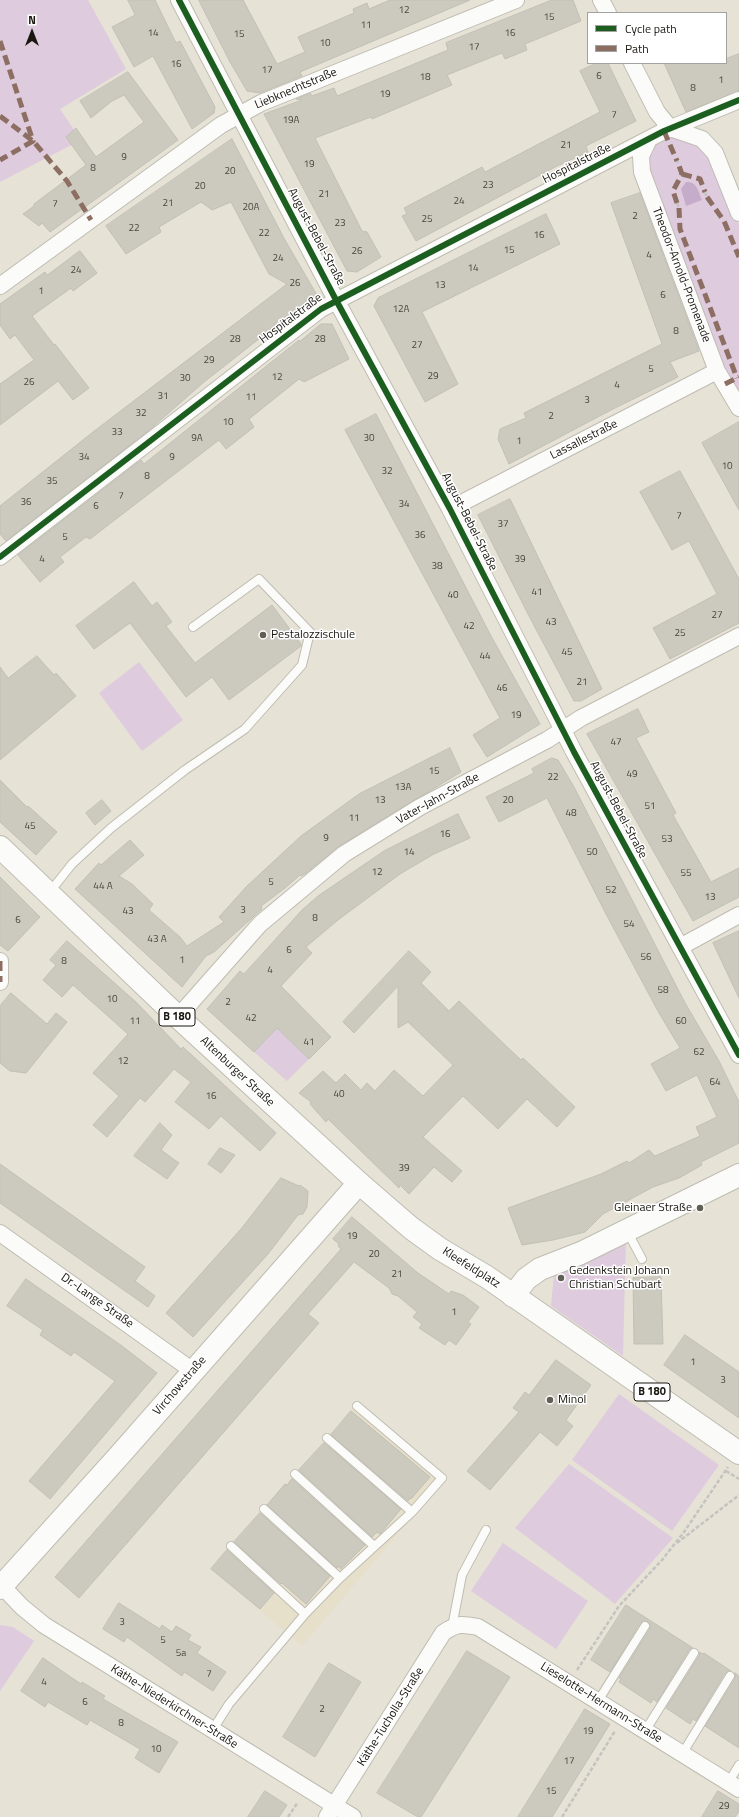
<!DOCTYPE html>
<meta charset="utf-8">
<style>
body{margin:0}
#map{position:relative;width:739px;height:1817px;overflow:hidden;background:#e6e2d6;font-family:"Titillium Web",sans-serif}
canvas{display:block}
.legend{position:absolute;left:587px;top:12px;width:140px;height:52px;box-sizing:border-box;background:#fff;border:1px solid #a3a29f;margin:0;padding:5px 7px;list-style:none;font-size:12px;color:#19170f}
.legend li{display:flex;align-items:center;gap:8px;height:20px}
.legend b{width:20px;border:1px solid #a3a29f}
.north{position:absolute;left:12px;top:12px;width:40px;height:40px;-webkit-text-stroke:3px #fff;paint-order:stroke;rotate:0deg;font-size:11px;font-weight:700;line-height:16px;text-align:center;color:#19170f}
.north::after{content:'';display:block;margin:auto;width:14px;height:18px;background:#19170f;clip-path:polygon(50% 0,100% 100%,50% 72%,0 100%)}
</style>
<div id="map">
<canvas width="739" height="1817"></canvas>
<ul class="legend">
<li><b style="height:5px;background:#1b5e20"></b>Cycle path</li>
<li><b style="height:5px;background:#8d6e63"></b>Path</li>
</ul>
<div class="north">N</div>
</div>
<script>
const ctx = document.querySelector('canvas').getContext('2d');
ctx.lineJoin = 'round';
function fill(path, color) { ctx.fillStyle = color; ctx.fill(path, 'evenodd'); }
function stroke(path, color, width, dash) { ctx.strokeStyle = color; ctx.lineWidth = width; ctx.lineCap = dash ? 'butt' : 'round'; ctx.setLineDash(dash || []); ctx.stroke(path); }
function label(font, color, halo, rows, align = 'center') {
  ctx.font = font + ' "Titillium Web",sans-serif'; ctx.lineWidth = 3; ctx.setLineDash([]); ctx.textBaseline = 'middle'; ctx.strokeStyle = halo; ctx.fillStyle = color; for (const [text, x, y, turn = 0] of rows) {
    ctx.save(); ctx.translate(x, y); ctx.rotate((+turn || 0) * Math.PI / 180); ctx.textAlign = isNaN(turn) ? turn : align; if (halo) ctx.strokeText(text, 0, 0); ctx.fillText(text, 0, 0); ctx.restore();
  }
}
fill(new Path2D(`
 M 359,1401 L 446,1478 L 302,1646 L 211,1569 Z`), '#e6dfc9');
fill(new Path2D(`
 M 0,0 L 88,0 L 126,69 L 60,109 L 81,140 L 0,182 Z
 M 670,132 L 700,142 L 711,155 L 739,225 L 739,399 L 720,367 L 646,173 L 652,141 Z
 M 139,662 L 183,720 L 142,751 L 99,693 Z
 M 277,1028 L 309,1059 L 287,1081 L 254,1052 Z
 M 626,1239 L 623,1356 L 551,1306 L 554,1274 Z
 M 619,1394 L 719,1465 L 672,1531 L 572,1460 Z
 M 569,1464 L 673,1538 L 615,1604 L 515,1528 Z
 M 503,1543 L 588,1601 L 556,1649 L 471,1591 Z
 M 0,1625 L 13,1627 L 34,1641 L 0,1691 Z`), '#dfcbde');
fill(new Path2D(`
 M 686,182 C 697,181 698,191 702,200 L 686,206 L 681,189 Z`), '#c6accb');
const building = new Path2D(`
 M 128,0 L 155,0 L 176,43 L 180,41 L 215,107 L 214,113 L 192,129 L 153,56 L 134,67 L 112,27 L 135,15 Z
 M 199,0 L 243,0 L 277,64 L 305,52 L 298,37 L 354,13 L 353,9 L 367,3 L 369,9 L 390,0 L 470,0 L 300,72 L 302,76 L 260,93 L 247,91 L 230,62 Z
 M 552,0 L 573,0 L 581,21 L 525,44 L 527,50 L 505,59 L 502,53 L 447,75 L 452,85 L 372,119 L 371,117 L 315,138 L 362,231 L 367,232 L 381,257 L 357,272 L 347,271 L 264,114 L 302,100 L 296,99 L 310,93 L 312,96 L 334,88 L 337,96 L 448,50 L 446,43 Z
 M 739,54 L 739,91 L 686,112 L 664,63 L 726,63 L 726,59 Z
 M 597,63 L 608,63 L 636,121 L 586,146 L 588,152 L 557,166 L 416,241 L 402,216 L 407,214 L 404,208 L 482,167 L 485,172 L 600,112 L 580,71 Z
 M 128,72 L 178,140 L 50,232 L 42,223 L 39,226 L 23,214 L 34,206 L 34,204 L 86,165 L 66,137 L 76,128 L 96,157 L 144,122 L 124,95 L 112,101 L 91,118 L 80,101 Z
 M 232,139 L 285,240 L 318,297 L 274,324 L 278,324 L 204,382 L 147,432 L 6,541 L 0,534 L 0,506 L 93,432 L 287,284 L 269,274 L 231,202 L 212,210 L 201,202 L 159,227 L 161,232 L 126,254 L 106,226 Z
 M 640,193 L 699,351 L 670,362 L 678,377 L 611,410 L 509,464 L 498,439 L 500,429 L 526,418 L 524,413 L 662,344 L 611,203 Z
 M 546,214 L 560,244 L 422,312 L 458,384 L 425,402 L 374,306 L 378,298 Z
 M 80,251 L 97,273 L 73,291 L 71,288 L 32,316 L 54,345 L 55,344 L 89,388 L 73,400 L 58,381 L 0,425 L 0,384 L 34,360 L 15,335 L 10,339 L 0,325 L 0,304 L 45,272 L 47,275 Z
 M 321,324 L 332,324 L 349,359 L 304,382 L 299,379 L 249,419 L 254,427 L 226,449 L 219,440 L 90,539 L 86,537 L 60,557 L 64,562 L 40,582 L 18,555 L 141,460 L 144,464 L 299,340 L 300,341 Z
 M 376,414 L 491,636 L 540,724 L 487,757 L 473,735 L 500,718 L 345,430 Z
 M 739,422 L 739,510 L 702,443 Z
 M 680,471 L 739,579 L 739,623 L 670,659 L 653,628 L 717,594 L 689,541 L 672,550 L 640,492 Z
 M 510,499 L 602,689 L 581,701 L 574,701 L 529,616 L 478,515 Z
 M 134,582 L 152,606 L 157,602 L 172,622 L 166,626 L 195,663 L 272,605 L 301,644 L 301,646 L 229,700 L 212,677 L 186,697 L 130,623 L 94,649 L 76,626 Z
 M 37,656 L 54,675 L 56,673 L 76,696 L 0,760 L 0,667 L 8,678 Z
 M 638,709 L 649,732 L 636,738 L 676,813 L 673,815 L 711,882 L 739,868 L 739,897 L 693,921 L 587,734 Z
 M 450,748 L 461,772 L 339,846 L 306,873 L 301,876 L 300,875 L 285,888 L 261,906 L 262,909 L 214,952 L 206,956 L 182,987 L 75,889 L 99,863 L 101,865 L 130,840 L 144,855 L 119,876 L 132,884 L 153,904 L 149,910 L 180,937 L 187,946 L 224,922 L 219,917 L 247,886 L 301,836 L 359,794 Z
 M 552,758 L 558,760 L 574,787 L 684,1001 L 719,1061 L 739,1102 L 739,1143 L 701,1162 L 702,1165 L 679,1178 L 653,1187 L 603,1214 L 585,1232 L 553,1240 L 522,1245 L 508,1208 L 601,1174 L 627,1161 L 629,1163 L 649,1150 L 655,1156 L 700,1136 L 696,1127 L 717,1117 L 697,1075 L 666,1091 L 651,1064 L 680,1048 L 659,1013 L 607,916 L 547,798 L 499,822 L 486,797 L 534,773 L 532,769 Z
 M 0,780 L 27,807 L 28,806 L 57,832 L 36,855 L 0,822 Z
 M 102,800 L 111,811 L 95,825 L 86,813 Z
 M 458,814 L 470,838 L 434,854 L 400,874 L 338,920 L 306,947 L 312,953 L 281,986 L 331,1037 L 309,1059 L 277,1028 L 254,1052 L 207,1009 L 240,971 L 244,974 L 302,910 L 318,896 L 384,851 Z
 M 0,877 L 40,917 L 8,951 L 0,945 Z
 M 739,931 L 739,998 L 713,943 Z
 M 67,941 L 136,1002 L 181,1049 L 183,1047 L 194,1057 L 276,1133 L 260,1151 L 221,1116 L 209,1129 L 175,1102 L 191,1082 L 174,1069 L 145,1102 L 140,1098 L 107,1137 L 93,1125 L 119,1096 L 93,1073 L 128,1034 L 73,985 L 62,997 L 43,980 L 56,965 L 50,960 Z
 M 409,951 L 431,972 L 421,983 L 449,1011 L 459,1001 L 521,1060 L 523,1058 L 575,1107 L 557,1127 L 527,1099 L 498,1129 L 463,1096 L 423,1137 L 462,1171 L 452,1182 L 434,1167 L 409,1194 L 400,1185 L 399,1188 L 328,1119 L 326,1122 L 310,1104 L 311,1102 L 299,1093 L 323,1071 L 336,1083 L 345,1074 L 361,1090 L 367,1083 L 375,1091 L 394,1070 L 423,1096 L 453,1065 L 408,1022 L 398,1028 L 398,986 L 354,1033 L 343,1022 Z
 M 11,993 L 47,1024 L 56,1013 L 67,1022 L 26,1073 L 10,1071 L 0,1063 L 0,1006 Z
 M 160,1123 L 172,1135 L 161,1150 L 179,1163 L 167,1179 L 134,1156 Z
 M 220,1148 L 235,1155 L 221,1173 L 208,1164 Z
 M 0,1164 L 145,1267 L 135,1281 L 155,1296 L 148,1307 L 0,1203 Z
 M 281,1178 L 299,1186 L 300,1185 L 308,1191 L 307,1207 L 303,1214 L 298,1215 L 268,1254 L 193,1337 L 166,1313 L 241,1229 Z
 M 352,1217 L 418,1273 L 449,1294 L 451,1291 L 463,1295 L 479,1307 L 468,1322 L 471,1324 L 456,1345 L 449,1340 L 445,1345 L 419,1328 L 422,1324 L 413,1317 L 417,1312 L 398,1296 L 392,1294 L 389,1288 L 354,1262 L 308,1314 L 319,1323 L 79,1598 L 55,1577 L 341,1249 L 338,1246 L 339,1244 L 333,1239 Z
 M 661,1277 L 663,1344 L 634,1344 L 633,1278 Z
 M 26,1279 L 122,1346 L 157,1373 L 50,1499 L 29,1481 L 115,1381 L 74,1352 L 71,1356 L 40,1335 L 43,1330 L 7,1306 Z
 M 685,1335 L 739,1372 L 739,1418 L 664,1365 Z
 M 556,1360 L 591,1385 L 566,1420 L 573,1426 L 557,1446 L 540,1432 L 490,1490 L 467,1471 L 519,1412 L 513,1408 L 525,1392 L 529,1395 Z
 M 351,1411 L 430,1477 L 411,1499 L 410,1498 L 408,1501 L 331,1435 Z
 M 324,1443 L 401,1509 L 380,1534 L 377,1532 L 372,1537 L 299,1470 Z
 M 292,1479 L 365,1545 L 341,1569 L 338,1566 L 337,1568 L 267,1505 L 285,1484 L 287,1485 Z
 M 260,1513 L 330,1576 L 306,1604 L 282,1583 L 281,1584 L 234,1542 Z
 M 227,1550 L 274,1593 L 260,1609 L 211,1569 Z
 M 119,1603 L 160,1629 L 162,1625 L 172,1632 L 176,1626 L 191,1635 L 188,1640 L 201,1647 L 197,1653 L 226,1672 L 213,1691 L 184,1672 L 182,1676 L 127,1637 L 124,1642 L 103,1629 Z
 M 626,1605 L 693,1648 L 689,1650 L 657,1702 L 653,1699 L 651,1703 L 619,1682 L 621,1679 L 619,1678 L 650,1629 L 650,1626 L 648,1622 L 645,1621 L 640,1623 L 610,1672 L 591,1660 Z
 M 467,1651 L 510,1677 L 421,1817 L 418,1817 L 377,1793 Z
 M 699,1652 L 703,1654 L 704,1653 L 731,1671 L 725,1673 L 696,1721 L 693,1719 L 690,1724 L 666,1708 L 699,1656 Z
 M 43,1658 L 81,1684 L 82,1682 L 105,1696 L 103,1699 L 178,1742 L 159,1773 L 135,1758 L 140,1749 L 90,1720 L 87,1725 L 48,1702 L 45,1707 L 21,1691 Z
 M 329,1663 L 361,1682 L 315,1757 L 283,1737 Z
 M 735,1673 L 739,1676 L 739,1748 L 705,1726 L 735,1679 Z
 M 585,1709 L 610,1724 L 552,1817 L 518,1817 Z
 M 265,1791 L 287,1805 L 279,1817 L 248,1817 Z
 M 718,1791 L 739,1804 L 739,1811 L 735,1817 L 702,1817 Z`);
fill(building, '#ccc9bf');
stroke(building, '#c2bfb5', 1);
const lane = new Path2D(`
 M 49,893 L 72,864 L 111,828 L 185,770 L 245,729 L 302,665 L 310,632 L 259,579 L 193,627
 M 627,1231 L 642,1259
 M 327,1438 L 412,1512
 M 295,1474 L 374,1546
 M 264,1509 L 340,1578
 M 231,1546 L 305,1614
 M 452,1627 L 462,1575 L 486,1530
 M 598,1701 L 645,1626
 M 212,1731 L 229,1704 L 305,1614 L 340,1578 L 412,1512 L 442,1478 L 357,1406
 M 645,1731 L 694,1653
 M 682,1754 L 730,1676
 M 728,1783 L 739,1765`);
const street = new Path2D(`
 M 179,0 L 336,300 L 450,509 L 574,752 L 739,1055
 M 601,0 L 608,13
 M 632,63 L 657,112 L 670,128 L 702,139 L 715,153 L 739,213
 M 649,139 L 641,156 L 642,172 L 717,371 L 739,408
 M 0,286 L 221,125 L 261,103 L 516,0
 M 450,509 L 717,371
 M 0,557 L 321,309 L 664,131 L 739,100
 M 680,947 L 739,915
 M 0,961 L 0,982
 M 178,1017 L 260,924 L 344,854 L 420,807 L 547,740 L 581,718 L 739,636
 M 0,1233 L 193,1371
 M 2,1586 L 22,1607 L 44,1625 L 353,1817
 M 327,1817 L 443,1633 C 457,1623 462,1624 478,1627 L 739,1789`);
const secondary = new Path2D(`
 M 513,1296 L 526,1279 L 540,1269 L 581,1253 L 739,1175
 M 0,1588 L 118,1457 L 359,1183`);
const primary = new Path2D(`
 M 0,847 L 178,1017 L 359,1183 L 411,1228 L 440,1249 L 487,1277 L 739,1453`);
stroke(lane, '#bfbcb2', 10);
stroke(street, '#bfbcb2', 18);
stroke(secondary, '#bfbcb2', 24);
stroke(primary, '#bfbcb2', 24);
stroke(new Path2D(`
 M 677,161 L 678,163
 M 705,192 L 707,197
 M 677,203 L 679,208
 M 726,1471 L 739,1479
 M 677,1543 L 739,1495
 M 577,1670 L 619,1606 L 662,1560 L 684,1532 L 728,1467
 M 288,1817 L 298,1802
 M 562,1817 L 615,1731`), '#c4c3c0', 2.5, [4, 2]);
stroke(lane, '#fbfbf9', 8);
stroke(street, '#fbfbf9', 16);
stroke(secondary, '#fbfbf9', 22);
stroke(primary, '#fbfbf9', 22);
stroke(new Path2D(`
 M 0,41 L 33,141 L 0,160
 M 0,116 L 33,141 L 67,181 L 91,220
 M 664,131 L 677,161
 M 682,174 L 700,179 L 705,192
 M 707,197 L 724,221 L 739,257
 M 677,203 L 673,191 L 682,174 L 678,163
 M 679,208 L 680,229 L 737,378
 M 725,384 L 739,377
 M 0,961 L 0,982`), '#8d6e63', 5, [10, 5]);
stroke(new Path2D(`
 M 179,0 L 336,300 L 450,509 L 574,752 L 739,1055
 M 0,557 L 321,309 L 664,131 L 739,100`), '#1b5e20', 6);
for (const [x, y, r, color] of [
 [263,635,4,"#615e55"],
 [700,1208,4,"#615e55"],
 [561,1278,4,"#615e55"],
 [550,1400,4,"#615e55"]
]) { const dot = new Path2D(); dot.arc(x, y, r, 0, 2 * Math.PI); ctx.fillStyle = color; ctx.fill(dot); stroke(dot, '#fff', 1.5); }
label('10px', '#48453d', null, [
 ["12",404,11],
 ["15",549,18],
 ["11",366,26],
 ["14",153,34],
 ["16",510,34],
 ["15",239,35],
 ["10",325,44],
 ["17",474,48],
 ["16",176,65],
 ["17",267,71],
 ["6",599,77],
 ["18",425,78],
 ["1",721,81],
 ["8",693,89],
 ["19",385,95],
 ["7",614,116],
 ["19A",291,121],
 ["21",566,146],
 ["9",124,158],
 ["19",309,165],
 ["8",93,169],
 ["20",230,172],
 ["23",488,186],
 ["20",200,187],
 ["21",324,195],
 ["24",459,202],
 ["21",168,204],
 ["7",55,205],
 ["20A",251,208],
 ["2",635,217],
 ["25",427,220],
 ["23",340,224],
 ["22",134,229],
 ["22",264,234],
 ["16",539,236],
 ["15",509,251],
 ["26",357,252],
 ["4",649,256],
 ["24",278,259],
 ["14",473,269],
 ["24",76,271],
 ["26",295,284],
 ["13",440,286],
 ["1",41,292],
 ["6",663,296],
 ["12A",401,310],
 ["8",676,332],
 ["28",235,340],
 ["28",320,340],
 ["27",417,346],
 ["29",209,361],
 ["5",651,370],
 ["29",433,377],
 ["12",277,378],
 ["30",185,379],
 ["26",29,383],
 ["4",617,386],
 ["31",163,397],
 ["11",251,398],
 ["3",587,401],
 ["32",141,414],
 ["2",551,417],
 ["10",228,423],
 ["33",117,433],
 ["9A",197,439],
 ["30",369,439],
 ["1",519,442],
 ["34",84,458],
 ["9",172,458],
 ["10",727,467],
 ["32",387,472],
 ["8",147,477],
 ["35",52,482],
 ["7",121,497],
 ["36",26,503],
 ["34",404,505],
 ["6",96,507],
 ["7",679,517],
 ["37",503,525],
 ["36",420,536],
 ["5",65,538],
 ["4",42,560],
 ["39",520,560],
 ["38",437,567],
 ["41",537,593],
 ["40",453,596],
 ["27",717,616],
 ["43",551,623],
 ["42",469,627],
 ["25",680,634],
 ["45",567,653],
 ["44",485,657],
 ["21",582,683],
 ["46",502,689],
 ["19",516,716],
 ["47",616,743],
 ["15",434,772],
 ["49",632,775],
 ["22",553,778],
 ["13A",403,788],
 ["13",380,801],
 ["20",508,801],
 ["51",650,807],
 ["48",571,814],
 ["11",354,819],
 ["45",30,827],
 ["16",445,835],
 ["9",326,839],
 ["53",667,840],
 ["14",409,853],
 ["50",592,853],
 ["12",377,873],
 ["55",686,874],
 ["5",271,883],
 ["44 A",103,887],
 ["52",611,891],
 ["13",710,898],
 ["3",243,911],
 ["43",128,912],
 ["8",315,919],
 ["6",18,921],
 ["54",629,925],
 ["43 A",157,940],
 ["6",289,951],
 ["56",646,958],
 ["1",182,961],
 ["8",64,962],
 ["4",270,971],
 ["58",663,991],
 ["10",112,1000],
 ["2",228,1003],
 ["42",251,1019],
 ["11",135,1022],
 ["60",681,1022],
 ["41",309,1043],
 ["62",699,1053],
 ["12",123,1062],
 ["64",715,1083],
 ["40",339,1095],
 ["16",211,1097],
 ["39",404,1169],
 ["19",352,1237],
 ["20",374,1255],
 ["21",397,1275],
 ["1",454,1313],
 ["1",693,1363],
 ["3",723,1381],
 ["3",122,1623],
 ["5",163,1641],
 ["5a",181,1654],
 ["7",209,1675],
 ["4",44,1683],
 ["6",85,1703],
 ["2",322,1710],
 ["8",121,1724],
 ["19",588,1732],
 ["10",156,1750],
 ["17",569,1762],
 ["15",551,1792],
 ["29",724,1807]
]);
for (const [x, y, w] of [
 [177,1017,36],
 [652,1392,36]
]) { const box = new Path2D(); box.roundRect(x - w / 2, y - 9, w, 18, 3); ctx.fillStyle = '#fff'; ctx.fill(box); stroke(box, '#19170f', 1); }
label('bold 11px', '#19170f', null, [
 ["B 180",177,1017],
 ["B 180",652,1392]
]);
label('12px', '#19170f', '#fff', [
 ["Liebknechtstraße",296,89,-23],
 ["Hospitalstraße",577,164,-27],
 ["August-Bebel-Straße",316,237,62],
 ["Theodor-Arnold-Promenade",681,275,69],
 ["Hospitalstraße",291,319,-37],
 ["Lassallestraße",584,440,-27],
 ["August-Bebel-Straße",469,522,63],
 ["Vater-Jahn-Straße",438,799,-29],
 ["August-Bebel-Straße",618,810,62],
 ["Altenburger Straße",237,1072,43],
 ["Kleefeldplatz",471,1268,32],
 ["Dr.-Lange Straße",97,1301,35],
 ["Virchowstraße",180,1386,-49],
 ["Lieselotte-Hermann-Straße",601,1703,32],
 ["Käthe-Niederkirchner-Straße",174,1707,32],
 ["Käthe-Tucholla-Straße",391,1717,-58]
]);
label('12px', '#19170f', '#fff', [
 ["Pestalozzischule",271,635],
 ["Gleinaer Straße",692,1208,"right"],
 ["Gedenkstein Johann",569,1271],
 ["Christian Schubart",569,1285],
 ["Minol",558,1400]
], 'left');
</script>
